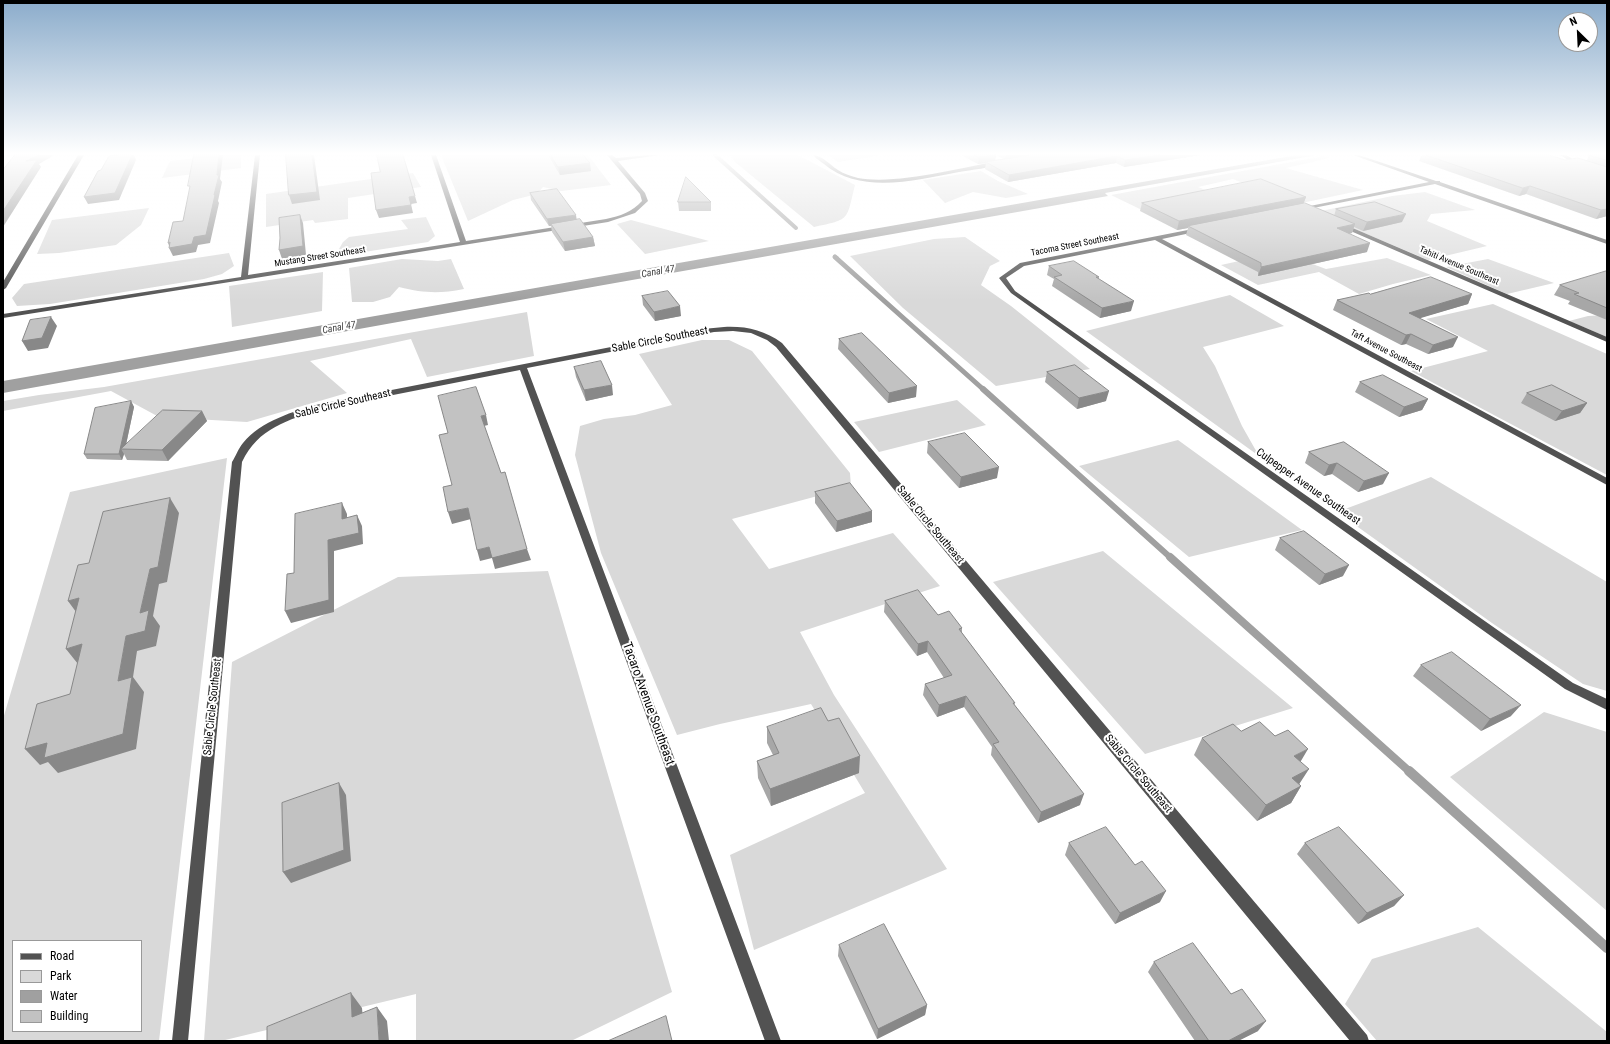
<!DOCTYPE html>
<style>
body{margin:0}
#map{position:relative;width:1610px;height:1044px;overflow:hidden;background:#fff;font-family:"Roboto Condensed",sans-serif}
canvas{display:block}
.frame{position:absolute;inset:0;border:4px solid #000;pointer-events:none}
.legend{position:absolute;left:12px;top:940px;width:130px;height:92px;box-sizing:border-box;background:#fff;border:1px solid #999;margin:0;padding:5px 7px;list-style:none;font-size:12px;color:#000}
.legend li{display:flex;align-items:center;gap:8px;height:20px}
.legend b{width:20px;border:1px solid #999}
.north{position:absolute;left:1558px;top:12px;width:40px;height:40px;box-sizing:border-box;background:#fff;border:1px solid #999;border-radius:50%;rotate:336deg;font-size:11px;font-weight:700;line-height:16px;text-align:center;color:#000}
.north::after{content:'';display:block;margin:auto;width:14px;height:18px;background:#000;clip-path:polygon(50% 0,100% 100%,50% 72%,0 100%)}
</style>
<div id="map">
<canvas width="1610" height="1044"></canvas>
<div class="frame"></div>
<ul class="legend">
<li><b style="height:5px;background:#525252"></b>Road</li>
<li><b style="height:11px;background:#d9d9d9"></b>Park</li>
<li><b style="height:11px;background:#a0a0a0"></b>Water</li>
<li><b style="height:11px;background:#c2c2c2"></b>Building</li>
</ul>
<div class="north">N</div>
</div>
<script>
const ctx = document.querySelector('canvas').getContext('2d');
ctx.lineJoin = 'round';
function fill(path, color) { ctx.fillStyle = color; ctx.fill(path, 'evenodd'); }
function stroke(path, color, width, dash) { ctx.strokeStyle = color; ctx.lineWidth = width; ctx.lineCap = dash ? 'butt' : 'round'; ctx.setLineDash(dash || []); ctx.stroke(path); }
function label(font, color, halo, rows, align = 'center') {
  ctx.font = font + ' "Roboto Condensed",sans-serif'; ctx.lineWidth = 4; ctx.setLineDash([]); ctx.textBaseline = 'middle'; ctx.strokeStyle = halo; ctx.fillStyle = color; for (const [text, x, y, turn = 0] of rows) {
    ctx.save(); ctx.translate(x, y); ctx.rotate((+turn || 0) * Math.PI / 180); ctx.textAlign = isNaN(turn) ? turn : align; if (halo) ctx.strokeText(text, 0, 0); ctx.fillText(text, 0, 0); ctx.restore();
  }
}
fill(new Path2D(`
 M 220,155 L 241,155 L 241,168 L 162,178 L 170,161 Z
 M 441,155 L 588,155 L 611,185 L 561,191 L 543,187 L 537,194 L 513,200 L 468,221 Z
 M 730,155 L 798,155 L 855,185 C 846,221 851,219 814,227 L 735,162 Z
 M 828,155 L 883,155 L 838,162 Z
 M 1324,156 L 1330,158 L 1286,168 L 1363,190 L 1297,204 L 1233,179 L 1198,187 L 1248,207 L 1177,227 L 1111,195 Z
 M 981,171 L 998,181 L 1028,194 L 1006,198 L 973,192 L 945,203 L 923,180 Z
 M 413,173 L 421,187 L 348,198 L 348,219 L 315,223 L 313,220 L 266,227 L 266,194 Z
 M 1425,192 L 1475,210 L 1431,214 L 1427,221 L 1487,246 L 1428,260 L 1324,216 L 1321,211 L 1392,196 Z
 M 149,208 L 141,225 L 116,245 L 59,253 L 37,254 L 52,220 Z
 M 426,217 L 435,236 L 428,242 L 345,255 L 339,249 L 343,242 L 349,237 L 408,229 L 401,220 Z
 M 631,220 L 709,241 L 645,254 L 617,224 Z
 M 965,237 L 1000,261 L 990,266 L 981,285 L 1011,306 L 1090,369 L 996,386 L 903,308 L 850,256 L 934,239 Z
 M 1280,252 L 1326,269 L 1387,258 L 1431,275 L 1393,284 L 1359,294 L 1319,272 L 1258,285 L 1221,265 Z
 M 229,253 L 234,266 L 222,274 L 204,279 L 50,304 L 17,306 L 12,298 L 24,284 Z
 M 402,259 L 438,261 L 451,259 L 464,289 C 438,294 424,293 399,287 L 390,297 L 373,302 L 352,302 L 349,268 Z
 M 1488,259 L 1554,283 L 1507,294 L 1446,267 Z
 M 323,272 L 322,311 L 232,327 L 229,286 Z
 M 1230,295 L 1284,326 L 1203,347 L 1215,366 L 1242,426 L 1259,456 L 1086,331 Z
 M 1493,304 L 1607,354 L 1607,475 L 1411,371 L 1488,351 L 1426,319 Z
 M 527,312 L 534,356 L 427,377 L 411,339 L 310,361 L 347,393 L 247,422 L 159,417 L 111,391 L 3,411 L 3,401 L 39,395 L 104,387 Z
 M 1607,315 L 1607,337 L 1569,321 L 1588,316 Z
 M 702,340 L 729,340 L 752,351 L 850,473 L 851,487 L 732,519 L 769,569 L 893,533 L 940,586 L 800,632 L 834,695 L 947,869 L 754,950 L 730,855 L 865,793 L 811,704 L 720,724 L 677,735 L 601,553 L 575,455 L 580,426 L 604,419 L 635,415 L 672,405 L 639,354 Z
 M 957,400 L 986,425 L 879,452 L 854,422 Z
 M 1178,440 L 1302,530 L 1189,557 L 1079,466 Z
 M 227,458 L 159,1041 L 3,1041 L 3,719 L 70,492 ZM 13,941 L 141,941 L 141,1031 L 13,1031 Z
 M 1431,477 L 1607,582 L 1607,691 L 1583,684 L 1492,623 L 1337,512 Z
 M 1103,551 L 1293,708 L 1145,754 L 993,582 Z
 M 548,571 L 672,992 L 571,1041 L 416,1041 L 416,994 L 221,1041 L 204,1041 L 232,662 L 398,577 Z
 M 1544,712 L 1607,732 L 1607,911 L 1450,777 Z
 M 1478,927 L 1607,1032 L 1607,1041 L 1377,1041 L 1345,1004 L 1372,959 Z`), '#d9d9d9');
fill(new Path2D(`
 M 1297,155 L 1317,155 L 1105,193 L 1108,196 L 598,286 L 3,393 L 3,381 Z`), '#a0a0a0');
stroke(new Path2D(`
 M 715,155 L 796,228
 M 835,257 L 837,258`), '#a0a0a0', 4);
stroke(new Path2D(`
 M 835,257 L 984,390`), '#a0a0a0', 5);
stroke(new Path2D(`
 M 983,389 L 1171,558`), '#a0a0a0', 6);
stroke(new Path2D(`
 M 1170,557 L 1410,772`), '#a0a0a0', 8);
stroke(new Path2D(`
 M 1409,771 L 1607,948`), '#a0a0a0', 10);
fill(new Path2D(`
 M 78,155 L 84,155 L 6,288 L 3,290 L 3,282 Z
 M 255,155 L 260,155 L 248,275 L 460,242 L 431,155 L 436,155 L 466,241 L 606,219 C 620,216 632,212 642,201 L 640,194 L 607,155 L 612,155 L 616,158 L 648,155 L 660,155 L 618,161 L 645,193 L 648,201 L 635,213 L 608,222 L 3,318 L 3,314 L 241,277 Z
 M 813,155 C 822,155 830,165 838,170 C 844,174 851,176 858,178 C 896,185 959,168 998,161 L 1001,163 C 992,168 970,170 959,172 C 916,180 861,195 824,164 C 820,161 815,158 813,155 Z
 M 1353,155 L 1359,155 L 1436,181 L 1440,181 L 1440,182 L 1607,240 L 1607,244 L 1435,184 L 1298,211 L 1298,209 L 1300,208 L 1429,182 Z
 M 1560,155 L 1566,155 L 1580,163 L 1607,171 L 1607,175 L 1576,165 Z
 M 1341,223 L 1607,337 L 1607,342 L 1339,226 L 1338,225 Z
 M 1198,228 L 1200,229 L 1200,231 L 1162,239 L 1607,478 L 1607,485 L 1155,240 L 1024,266 L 1006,278 L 1015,291 L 1573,683 L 1607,699 L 1607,710 L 1565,689 L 1011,293 L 999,278 L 1020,263 Z
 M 724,327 C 746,326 764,330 782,343 L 1367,1035 L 1369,1041 L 1350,1041 L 776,347 L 767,340 L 751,333 L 733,331 L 714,332 L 527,368 L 781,1041 L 765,1041 L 520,370 L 322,409 C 288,420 258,428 242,462 L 188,1041 L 172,1041 L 232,462 C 236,456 238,449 243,443 C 261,421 294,411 320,404 L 703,329 Z`), '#525252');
fill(new Path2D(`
 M 548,155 L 583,155 L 591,171 L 560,175 Z
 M 961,155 L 1201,155 L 1124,167 L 1116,163 L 1008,182 L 985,169 L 986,163 L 978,164 ZM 996,155 L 1004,159 L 995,160 Z
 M 1422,155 L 1549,155 L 1565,160 L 1587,160 L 1589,155 L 1607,155 L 1607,216 L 1596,219 L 1526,194 L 1519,196 L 1419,161 Z
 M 530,193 L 577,220 L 593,237 L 595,246 L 565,251 L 552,232 L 551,226 L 549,226 L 531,200 Z
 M 1306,197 L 1303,204 L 1334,216 L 1336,209 L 1402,222 L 1363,231 L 1354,227 L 1352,233 L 1349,234 L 1367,252 L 1258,276 L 1258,272 L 1186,235 L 1188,228 L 1177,230 L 1140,211 L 1142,203 Z
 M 678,202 L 711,202 L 711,211 L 679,211 Z
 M 1049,266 L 1099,277 L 1098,279 L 1131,311 L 1100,318 L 1052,286 L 1054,279 L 1047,275 Z
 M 1607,271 L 1607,320 L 1568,304 L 1570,301 L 1554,295 L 1560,285 Z
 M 1370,294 L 1472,294 L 1468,304 L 1419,318 L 1453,347 L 1428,354 L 1406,344 L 1401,345 L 1333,310 L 1337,300 Z
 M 642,296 L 681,316 L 655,321 L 643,305 Z
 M 839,339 L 916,397 L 888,403 L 838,349 Z
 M 574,367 L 613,395 L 586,401 L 576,377 Z
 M 1047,372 L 1106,401 L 1077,409 L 1045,382 Z
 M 1360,382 L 1428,399 L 1422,410 L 1399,417 L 1355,392 Z
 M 1527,393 L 1587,403 L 1580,413 L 1555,421 L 1521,403 Z
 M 131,401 L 134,407 L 126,445 L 202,411 L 207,421 L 168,461 L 127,460 L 124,454 L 122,460 L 87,459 L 84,454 Z
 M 928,442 L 997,478 L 959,488 L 927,453 Z
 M 1344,442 L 1383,484 L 1358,492 L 1332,474 L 1324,476 L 1305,463 L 1309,452 Z
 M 815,492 L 872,511 L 872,522 L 836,532 L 815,503 Z
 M 1280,538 L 1343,576 L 1319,585 L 1275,550 Z
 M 885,601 L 938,615 L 962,628 L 962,633 L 1015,703 L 1014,704 L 1080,805 L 1038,823 L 991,755 L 992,747 L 964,707 L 937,717 L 923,695 L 925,684 L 944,678 L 927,652 L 917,656 L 884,612 Z
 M 1421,665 L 1511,716 L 1481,731 L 1413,676 Z
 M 828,721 L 859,773 L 771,806 L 758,778 L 757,761 L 773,755 L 767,743 L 767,727 Z
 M 1202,738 L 1301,762 L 1299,784 L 1301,786 L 1291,803 L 1257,821 L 1194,755 Z
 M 1069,843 L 1160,902 L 1115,924 L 1065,855 Z
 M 1305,843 L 1404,895 L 1394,906 L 1358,924 L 1297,854 Z
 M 839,945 L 927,1005 L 925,1015 L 877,1039 L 838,956 Z
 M 1154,962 L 1258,1031 L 1238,1041 L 1195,1041 L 1148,972 Z`), '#a7a7a7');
fill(new Path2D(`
 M 39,155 L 53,155 L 51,157 L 39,164 L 41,167 L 3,227 L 3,211 L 26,161 Z
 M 132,155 L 134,155 L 136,160 L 119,200 L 88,204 L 84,197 Z
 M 219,155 L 223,155 L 220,179 L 222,182 L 218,201 L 219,203 L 210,243 L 198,245 L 196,252 L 173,256 L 169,248 L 170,248 L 168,243 L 194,237 L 217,175 Z
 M 312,155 L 314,155 L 320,200 L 292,204 L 289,195 Z
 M 996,155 L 995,161 L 986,162 L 986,163 L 978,164 L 979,157 Z
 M 1006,155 L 1041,155 L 1005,159 Z
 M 1160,155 L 1201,155 L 1124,167 L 1125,160 Z
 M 1117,156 L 1116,163 L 1008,182 L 1009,175 Z
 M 590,163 L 591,171 L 560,175 L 558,167 Z
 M 1530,186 L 1526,194 L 1519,196 L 1523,188 Z
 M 415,196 L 417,203 L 411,204 L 413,213 L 379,218 L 376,210 L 409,197 Z
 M 1306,197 L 1303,205 L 1188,226 L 1188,228 L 1177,230 L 1179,221 Z
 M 1607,209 L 1607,216 L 1596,219 L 1601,210 Z
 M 1406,214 L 1402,222 L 1363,231 L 1367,222 Z
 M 300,215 L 303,223 L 306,255 L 282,259 L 279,250 Z
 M 576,215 L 577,222 L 551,224 L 551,226 L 549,226 L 547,219 Z
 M 1355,224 L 1352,233 L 1333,237 L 1337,228 Z
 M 593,237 L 595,246 L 565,251 L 563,242 Z
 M 1370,243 L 1367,252 L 1258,276 L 1261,267 Z
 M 1472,294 L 1468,304 L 1404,323 L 1409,313 Z
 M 1134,301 L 1131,311 L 1100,318 L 1102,308 Z
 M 680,306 L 681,316 L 655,321 L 654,312 Z
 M 51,317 L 57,326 L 48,348 L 28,351 L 22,341 Z
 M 1411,334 L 1406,344 L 1401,345 L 1406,335 Z
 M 1458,337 L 1453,347 L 1428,354 L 1433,345 Z
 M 612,385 L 613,395 L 586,401 L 584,390 Z
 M 917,386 L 916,397 L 888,403 L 889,393 Z
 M 1109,391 L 1106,401 L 1077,409 L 1079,398 Z
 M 1428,399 L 1422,410 L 1399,417 L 1404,407 Z
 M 131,401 L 134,407 L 125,449 L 121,449 L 124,454 L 122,460 L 119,454 Z
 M 1587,403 L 1580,413 L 1555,421 L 1562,411 Z
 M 202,411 L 207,421 L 168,461 L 162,450 Z
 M 486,415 L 488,425 L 484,426 L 481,416 Z
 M 1337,463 L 1332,474 L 1324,476 L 1329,465 Z
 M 999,467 L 997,478 L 959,488 L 961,477 Z
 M 1389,473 L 1383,484 L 1358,492 L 1364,481 Z
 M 170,498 L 179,513 L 167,582 L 159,584 L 153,616 L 160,626 L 156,646 L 137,651 L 133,677 L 144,692 L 136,749 L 58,773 L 48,762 L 40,765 L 25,749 L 118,681 L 126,636 L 140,613 L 150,569 Z
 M 342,503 L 347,514 L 347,530 L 342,519 Z
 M 468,508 L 471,519 L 452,524 L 448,512 Z
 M 872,511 L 872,522 L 836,532 L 837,521 Z
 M 357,515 L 362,526 L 363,544 L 334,551 L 334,612 L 291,623 L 285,611 L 328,540 Z
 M 489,547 L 527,549 L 531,560 L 495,569 L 492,558 L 480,561 L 477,550 Z
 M 1349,565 L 1343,576 L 1319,585 L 1325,574 Z
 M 79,598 L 79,616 L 68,601 Z
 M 928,641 L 927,652 L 917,656 L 918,644 Z
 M 82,644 L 78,664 L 66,649 Z
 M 966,696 L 964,707 L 937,717 L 939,705 Z
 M 1521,705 L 1511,716 L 1481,731 L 1490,719 Z
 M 1308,749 L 1298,766 L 1294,756 Z
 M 860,756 L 859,773 L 771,806 L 770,789 Z
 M 1309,769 L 1298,786 L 1292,778 Z
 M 339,783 L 346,795 L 351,861 L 291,883 L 283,872 Z
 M 1301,786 L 1291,803 L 1257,821 L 1266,805 Z
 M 1084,794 L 1080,805 L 1038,823 L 1041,812 Z
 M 1166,891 L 1160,902 L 1115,924 L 1120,913 Z
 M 1404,895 L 1394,906 L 1358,924 L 1367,913 Z
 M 351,993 L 362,1008 L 364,1031 L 352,1017 Z
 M 927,1005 L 925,1015 L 877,1039 L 878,1029 Z
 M 377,1007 L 387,1021 L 389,1041 L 379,1041 Z
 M 1266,1021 L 1258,1031 L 1238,1041 L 1228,1041 Z`), '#888');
const building = new Path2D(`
 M 15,155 L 39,155 L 26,161 L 37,160 L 3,211 L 3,170 Z
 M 120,155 L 132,155 L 115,193 L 84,197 L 98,171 L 101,170 L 109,156 Z
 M 194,155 L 219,155 L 217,175 L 219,175 L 214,195 L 215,195 L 206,235 L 194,237 L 192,244 L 169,248 L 170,242 L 168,243 L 173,222 L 183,221 L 190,186 L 188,186 Z
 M 286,155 L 312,155 L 317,192 L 289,195 Z
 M 377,155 L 403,155 L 415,196 L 409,197 L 411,205 L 376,210 L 371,173 L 380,172 Z
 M 551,155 L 583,155 L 590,163 L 558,167 Z
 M 974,155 L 996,155 L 979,157 Z
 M 1031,155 L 1160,155 L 1125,160 L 1117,156 L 1009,175 L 986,162 Z
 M 1426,155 L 1549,155 L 1565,160 L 1578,158 L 1607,167 L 1607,209 L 1601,210 L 1530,186 L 1523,188 Z
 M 1589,155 L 1607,155 L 1607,160 Z
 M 686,177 L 711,202 L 678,202 Z
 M 1261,179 L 1306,197 L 1179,221 L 1142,203 Z
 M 557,189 L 576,215 L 547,219 L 530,193 Z
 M 1375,202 L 1406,214 L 1367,222 L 1336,209 Z
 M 1305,203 L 1355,224 L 1337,228 L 1370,243 L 1261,267 L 1261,263 L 1188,226 Z
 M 300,215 L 303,246 L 279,250 L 280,238 L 279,218 Z
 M 580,219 L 593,237 L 563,242 L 551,224 Z
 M 1074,261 L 1099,277 L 1096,277 L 1134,301 L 1102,308 L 1054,277 L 1062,275 L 1049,266 Z
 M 1607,271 L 1607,308 L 1574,294 L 1579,293 L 1560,285 Z
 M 1431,277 L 1472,294 L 1409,313 L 1458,337 L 1433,345 L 1411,334 L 1406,335 L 1337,300 L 1369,293 L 1370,294 Z
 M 668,291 L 680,306 L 654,312 L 642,296 Z
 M 51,317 L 42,338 L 22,341 L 30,320 Z
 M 862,333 L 917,386 L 889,393 L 839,339 Z
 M 601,361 L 612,385 L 584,390 L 574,367 Z
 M 1075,365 L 1109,391 L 1079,398 L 1047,372 Z
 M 1383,375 L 1428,399 L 1404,407 L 1360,382 Z
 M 1552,385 L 1587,403 L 1562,411 L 1527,393 Z
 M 476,387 L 486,415 L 481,416 L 501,473 L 505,472 L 527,549 L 492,558 L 489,547 L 477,550 L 468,508 L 448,512 L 443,487 L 452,485 L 439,435 L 448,433 L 438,396 Z
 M 131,401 L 119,454 L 84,454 L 95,408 Z
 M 163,410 L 202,411 L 162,450 L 121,449 Z
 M 965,433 L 999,467 L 961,477 L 928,442 Z
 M 1344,442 L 1389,473 L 1364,481 L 1337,463 L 1329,465 L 1309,452 Z
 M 850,483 L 872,511 L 837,521 L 815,492 Z
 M 170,498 L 158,567 L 150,569 L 140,613 L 149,610 L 145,631 L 126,636 L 118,681 L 132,677 L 123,734 L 44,758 L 47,743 L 25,749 L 37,704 L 70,694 L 82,644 L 66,649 L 79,598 L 68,601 L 78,565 L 89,563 L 103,512 Z
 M 342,503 L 342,519 L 357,515 L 359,533 L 328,540 L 329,600 L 285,611 L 287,574 L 294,573 L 295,514 Z
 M 1304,531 L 1349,565 L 1325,574 L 1280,538 Z
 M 918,590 L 938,615 L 949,611 L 962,628 L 959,629 L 1015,703 L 1013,703 L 1084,794 L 1041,812 L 993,744 L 999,742 L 966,696 L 939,705 L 925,684 L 952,675 L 928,641 L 918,644 L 885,601 Z
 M 1452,652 L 1521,705 L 1490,719 L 1421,665 Z
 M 821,708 L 828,721 L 839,718 L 860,756 L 770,789 L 757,761 L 779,753 L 767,727 Z
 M 1260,722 L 1275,736 L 1288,730 L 1308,749 L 1294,756 L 1309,769 L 1292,778 L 1301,786 L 1266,805 L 1202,738 L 1233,724 L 1241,731 Z
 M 339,783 L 344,850 L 283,872 L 282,803 Z
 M 1106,827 L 1135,865 L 1142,861 L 1166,891 L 1120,913 L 1069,843 Z
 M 1339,827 L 1404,895 L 1367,913 L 1305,843 Z
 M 884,924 L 927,1005 L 878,1029 L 839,945 Z
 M 1193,943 L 1231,994 L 1242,989 L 1266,1021 L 1228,1041 L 1209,1041 L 1154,962 Z
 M 351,993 L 352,1017 L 377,1007 L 379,1041 L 267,1041 L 267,1027 Z
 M 666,1016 L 672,1041 L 608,1041 Z`);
fill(building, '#c2c2c2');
stroke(building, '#888', 1);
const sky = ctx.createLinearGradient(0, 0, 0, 301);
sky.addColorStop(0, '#8baccb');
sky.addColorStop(0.51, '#fff');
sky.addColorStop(1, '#ffffff00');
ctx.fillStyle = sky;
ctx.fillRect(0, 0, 1610, 301);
label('9px', '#000', '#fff', [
 ["Tacoma Street Southeast",1075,245,-11],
 ["Mustang Street Southeast",320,257,-9],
 ["Tahiti Avenue Southeast",1459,266,23],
 ["Taft Avenue Southeast",1386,351,28]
]);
label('italic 10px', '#414141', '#fff', [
 ["Canal 47",658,272,-10],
 ["Canal 47",339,328,-10]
]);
label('11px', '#000', '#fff', [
 ["Sable Circle Southeast",660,340,-11],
 ["Sable Circle Southeast",343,404,-13],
 ["Culpepper Avenue Southeast",1308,487,35],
 ["Sable Circle Southeast",930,525,50],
 ["Sable Circle Southeast",213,707,-84],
 ["Sable Circle Southeast",1138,774,50]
]);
label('13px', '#000', '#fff', [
 ["Tacaro Avenue Southeast",648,704,70]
]);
</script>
